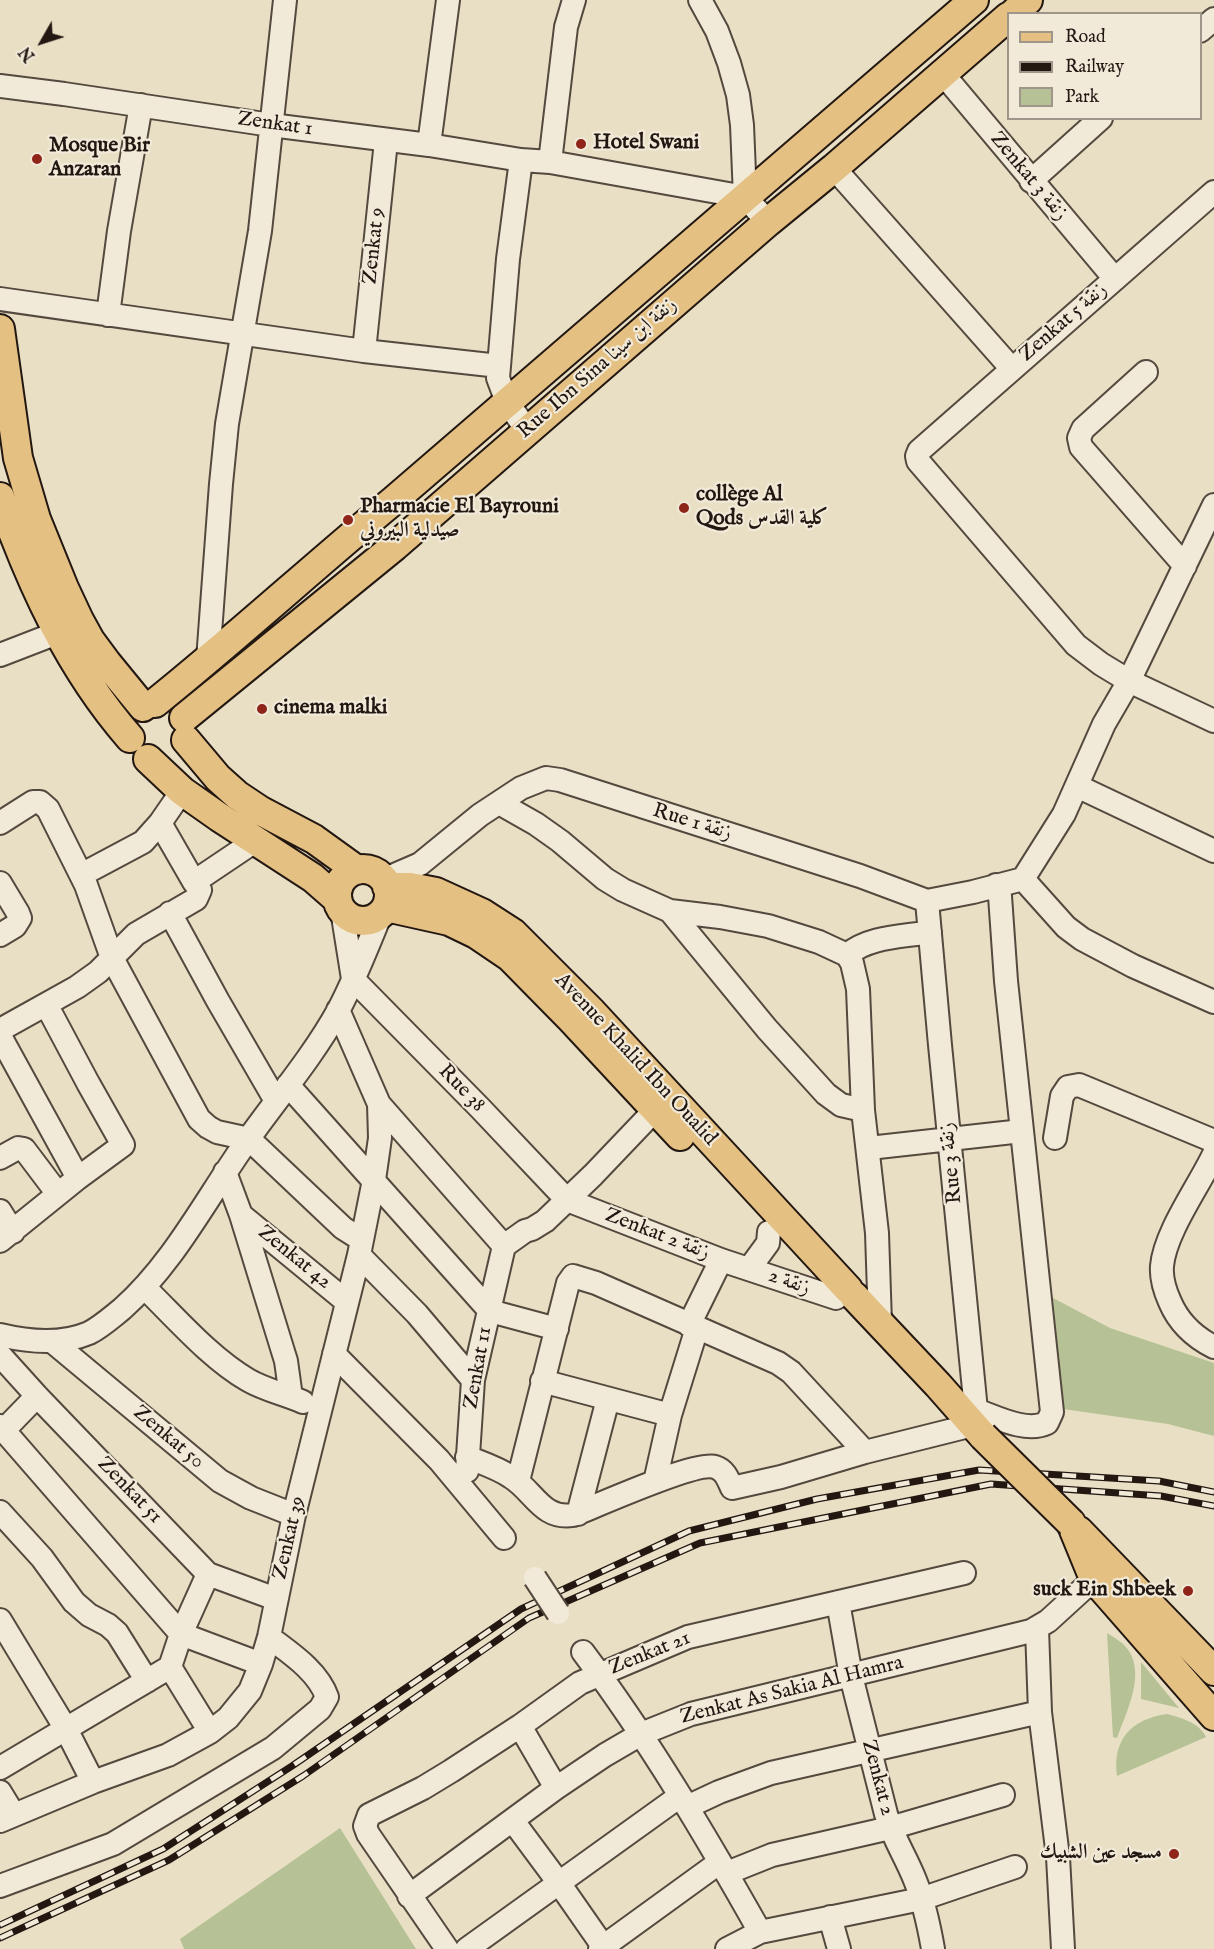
<!DOCTYPE html>
<meta charset="utf-8">
<style>
body{margin:0}
#map{position:relative;width:1214px;height:1949px;overflow:hidden;background:#e9dfc4;font-family:"IM FELL English",serif}
canvas{display:block}
.legend{position:absolute;left:1007px;top:12px;width:195px;height:108px;box-sizing:border-box;background:#f1ead9;border:2px solid #9f9689;margin:0;padding:8px 10px;list-style:none;font-size:18px;color:#231712}
.legend li{display:flex;align-items:center;gap:12px;height:30px}
.legend b{width:30px;border:2px solid #9f9689}
.north{position:absolute;left:12px;top:12px;width:60px;height:60px;-webkit-text-stroke:4px #f1ead9;paint-order:stroke;rotate:231deg;font-size:16px;font-weight:700;line-height:24px;text-align:center;color:#231712}
.north::after{content:'';display:block;margin:auto;width:21px;height:27px;background:#231712;clip-path:polygon(50% 0,100% 100%,50% 72%,0 100%)}
</style>
<div id="map">
<canvas width="1214" height="1949"></canvas>
<ul class="legend">
<li><b style="height:8px;background:#e4c082"></b>Road</li>
<li><b style="height:8px;background:#231712"></b>Railway</li>
<li><b style="height:16px;background:#b6c295"></b>Park</li>
</ul>
<div class="north">N</div>
</div>
<script>
const ctx = document.querySelector('canvas').getContext('2d');
ctx.lineJoin = 'round';
function fill(path, color) { ctx.fillStyle = color; ctx.fill(path, 'evenodd'); }
function stroke(path, color, width, dash) { ctx.strokeStyle = color; ctx.lineWidth = width; ctx.lineCap = dash ? 'butt' : 'round'; ctx.setLineDash(dash || []); ctx.stroke(path); }
function label(font, color, halo, rows, align = 'center') {
  ctx.font = font + ' "IM FELL English",Amiri,serif'; ctx.lineWidth = 4.5; ctx.setLineDash([]); ctx.textBaseline = 'middle'; ctx.strokeStyle = halo; ctx.fillStyle = color; for (const [text, x, y, turn = 0] of rows) {
    ctx.save(); ctx.translate(x, y); ctx.rotate((+turn || 0) * Math.PI / 180); ctx.textAlign = isNaN(turn) ? turn : align; if (halo) ctx.strokeText(text, 0, 0); ctx.fillText(text, 0, 0); ctx.restore();
  }
}
fill(new Path2D(`
 M 1053,1298 L 1110,1328 L 1214,1363 L 1214,1436 L 1168,1424 L 1063,1409 Z
 M 1107,1633 C 1115,1638 1124,1643 1129,1651 C 1145,1676 1126,1713 1117,1738 L 1113,1737 Z
 M 1141,1662 L 1179,1708 L 1141,1699 Z
 M 1167,1714 C 1181,1718 1199,1722 1206,1737 L 1117,1776 C 1112,1739 1132,1719 1167,1714 Z
 M 340,1828 L 416,1949 L 184,1949 L 180,1939 Z`), '#b6c295');
const minor = new Path2D(`
 M 700,0 L 717,31 L 729,63 L 738,95 L 742,125 L 745,197 L 768,222
 M 1200,31 L 1214,19
 M 943,74 L 1115,279
 M 0,86 L 64,94 L 271,125 L 429,145 L 521,160 L 550,162 L 745,197
 M 429,145 L 448,0
 M 521,160 L 508,259 L 498,378 L 507,402 L 527,430
 M 550,162 L 566,27 L 574,0
 M 834,168 L 1012,369
 M 1031,181 L 1101,118
 M 1214,192 L 919,451 L 917,456 L 918,461 L 1076,645 L 1101,664 L 1129,681 L 1214,721
 M 0,299 L 364,351 L 499,366
 M 108,315 L 119,231 L 141,105
 M 364,351 L 386,141
 M 1146,372 L 1083,429 L 1079,438 L 1081,447 L 1185,566
 M 0,655 L 57,633
 M 208,660 L 221,484 L 227,424 L 260,231 L 285,0
 M 1077,786 L 1214,851
 M 499,803 L 536,824 L 560,841 L 605,879 L 623,890 L 670,911 L 767,1029 L 826,1094 L 841,1105 L 863,1110 L 858,989 L 852,963 L 847,955 L 819,942 L 768,926 L 720,917 L 670,911
 M 0,823 L 33,802 L 40,802 L 48,809 L 86,885 L 112,958 L 199,1119 L 208,1127 L 217,1132 L 249,1139 L 343,1228 L 362,1240
 M 160,823 L 194,882
 M 81,875 L 143,842 L 160,823 L 182,791
 M 1023,879 L 1064,814 L 1104,724 L 1129,681 L 1214,505
 M 1023,879 L 1066,927 L 1082,939 L 1133,966 L 1214,1002
 M 383,880 L 420,864 L 480,815 L 521,788 L 546,778 L 560,780 L 860,876 L 927,901 L 973,892 L 1023,879
 M 0,883 L 18,913 L 20,918 L 15,926 L 0,935
 M 342,910 L 353,979
 M 170,913 L 218,1001 L 276,1101
 M 847,955 C 869,936 903,937 930,932
 M 353,979 L 480,1108 L 567,1200 L 721,1260 L 836,1298
 M 0,1030 L 77,987 L 98,972 L 136,934 L 196,899 L 200,890 L 194,882 L 255,841
 M 0,1036 L 78,1178
 M 288,1085 L 490,1311
 M 379,1104 L 504,1246
 M 863,1110 L 877,1233 L 880,1323
 M 1055,1138 L 1062,1096 L 1068,1087 L 1079,1085 L 1214,1141
 M 869,1148 L 1022,1131
 M 1214,1154 C 1199,1186 1165,1232 1162,1266 C 1161,1278 1165,1291 1170,1302 C 1179,1323 1194,1337 1214,1347
 M 0,1158 L 18,1148 L 24,1149 L 58,1194
 M 225,1172 L 241,1215 L 286,1361 L 291,1397
 M 0,1211 L 13,1232
 M 241,1215 L 347,1302
 M 0,1241 L 78,1178 L 123,1145 L 88,1083 L 47,1006
 M 504,1246 L 525,1231 L 532,1229 L 545,1221 L 593,1175 L 655,1110
 M 359,1255 L 417,1314 L 473,1380
 M 749,1269 L 768,1243 L 769,1232
 M 144,1287 C 175,1317 210,1358 248,1380 C 265,1390 285,1394 303,1402
 M 490,1311 L 557,1329
 M 689,1325 L 721,1260
 M 0,1335 C 29,1342 61,1345 89,1333 C 101,1327 112,1317 122,1309 C 175,1262 208,1195 249,1138 C 279,1096 313,1056 338,1011 C 355,979 368,945 382,911
 M 53,1342 L 220,1481 L 251,1498 L 294,1515
 M 334,1354 L 439,1460 L 504,1538
 M 0,1355 L 37,1396 L 208,1574 L 276,1599
 M 542,1381 L 670,1415
 M 976,1410 C 996,1417 1026,1433 1047,1423 L 1052,1412 L 1006,981 L 1000,896 L 996,885
 M 0,1426 L 181,1634 L 261,1664
 M 4,1430 L 37,1396
 M 467,1457 C 482,1463 498,1468 511,1477 C 534,1491 542,1520 573,1515 C 597,1506 695,1461 715,1467 C 725,1470 728,1479 732,1488 L 781,1477 L 865,1452 L 973,1425 L 976,1410 L 940,1045 L 927,901
 M 467,1471 L 473,1380 L 504,1246
 M 518,1481 L 568,1283 L 573,1276 L 596,1283 L 778,1363 L 791,1372 L 865,1452
 M 655,1482 L 670,1415 L 697,1328
 M 0,1512 L 42,1558 L 74,1602 L 89,1615 L 108,1625 L 117,1633 L 147,1681
 M 578,1514 L 608,1399
 M 838,1602 L 851,1676 L 886,1814 C 893,1838 906,1857 915,1880 C 924,1902 929,1926 933,1949
 M 0,1620 L 66,1729 L 93,1782
 M 1037,1629 L 1040,1712 L 1058,1857 L 1063,1949
 M 583,1652 C 649,1740 706,1836 760,1932
 M 170,1667 L 210,1732
 M 520,1726 L 556,1788
 M 0,1768 L 170,1667 L 181,1634 L 208,1574
 M 0,1792 L 14,1815
 M 687,1807 L 719,1792 L 771,1773 L 1040,1712
 M 0,1821 L 93,1782 L 168,1755 L 210,1732 L 228,1718 L 250,1691 L 261,1664 L 269,1637 L 294,1515 L 359,1255 L 374,1180 L 380,1138 L 379,1104 L 338,1010
 M 513,1821 L 559,1883 L 605,1949
 M 727,1873 L 772,1855 L 890,1828 L 1003,1795
 M 0,1886 L 113,1844 L 273,1748 L 320,1709 L 327,1697 C 318,1671 290,1653 269,1637
 M 409,1896 L 556,1788 L 605,1755 L 641,1734 L 691,1714 L 1031,1631 L 1048,1621 L 1105,1569
 M 830,1917 L 839,1949
 M 447,1949 L 368,1834 L 365,1826 L 369,1815 L 423,1788 L 451,1771 L 520,1726 L 580,1683 L 688,1637 L 964,1573
 M 467,1949 L 680,1796
 M 600,1949 L 720,1862
 M 727,1949 L 760,1932 L 921,1899 L 1015,1867`);
const major = new Path2D(`
 M 1013,14 L 1028,0
 M 0,329 L 18,458 L 36,519 L 64,588 L 79,620 L 90,640 L 107,663 L 143,707
 M 0,497 C 31,584 69,668 130,738
 M 155,703 C 236,638 313,567 393,501 L 974,0
 M 184,718 L 395,546 L 768,222 L 834,168 L 1008,17
 M 186,740 L 218,778 L 237,795 L 261,811 L 314,839 L 357,870
 M 148,759 L 182,791 L 219,817 L 313,878 L 337,899
 M337 895a26 26 0 1 1 52 0a26 26 0 1 1-52 0Z
 M 387,887 L 410,887 L 436,892 L 482,913 L 513,933 L 592,1012 L 848,1289
 M 386,907 L 449,921 L 476,934 L 510,957 L 572,1020 L 680,1136
 M 854,1296 L 938,1385 L 983,1436
 M 1071,1523 L 1094,1579 L 1214,1716
 M 1079,1531 L 1214,1671`);
stroke(minor, '#54493e', 26);
stroke(major, '#231712', 32);
stroke(minor, '#f1ead9', 22);
stroke(major, '#e4c082', 28);
const rail = new Path2D(`
 M 0,1925 L 163,1849 L 292,1766 L 521,1609 L 689,1531 L 817,1499 L 979,1470 L 1159,1481 L 1214,1492
 M 0,1938 L 169,1860 L 303,1776 L 529,1618 L 700,1543 L 991,1484 L 1161,1496 L 1214,1506`);
stroke(rail, '#231712', 7);
stroke(rail, '#f1ead9', 4.5, [14]);
const minorBridge = new Path2D(`
 M 535,1578 L 558,1613`);
const majorBridge = new Path2D(`
 M 983,1436 L 1071,1523`);
stroke(minorBridge, '#54493e', 26, []);
stroke(majorBridge, '#231712', 32, []);
stroke(minorBridge, '#f1ead9', 22);
stroke(majorBridge, '#e4c082', 28);
for (const [x, y, r, color] of [
 [581,144,6,"#8f2418"],
 [37,159,6,"#8f2418"],
 [684,508,6,"#8f2418"],
 [348,520,6,"#8f2418"],
 [262,709,6,"#8f2418"],
 [1188,1591,6,"#8f2418"],
 [1174,1854,6,"#8f2418"]
]) { const dot = new Path2D(); dot.arc(x, y, r, 0, 2 * Math.PI); ctx.fillStyle = color; ctx.fill(dot); stroke(dot, '#f1ead9', 2); }
label('21px', '#231712', '#f1ead9', [
 ["Zenkat 1",275,125,8],
 ["Zenkat 3 زنقة",1028,177,50],
 ["Zenkat 9",375,246,-84],
 ["Zenkat 5 زنقة",1064,323,-41],
 ["Rue Ibn Sina زنقة ابن سينا",598,369,-41],
 ["Rue 1 زنقة",692,823,17],
 ["Avenue Khalid Ibn Oualid",635,1060,47],
 ["Rue 38",461,1089,46],
 ["Rue 3 زنقة",952,1163,-96],
 ["Zenkat 2 زنقة",657,1235,21],
 ["Zenkat 42",294,1258,39],
 ["زنقة 2",789,1283,19],
 ["Zenkat 11",479,1368,-80],
 ["Zenkat 50",168,1438,40],
 ["Zenkat 51",129,1491,46],
 ["Zenkat 39",290,1538,-77],
 ["Zenkat 21",650,1654,-22],
 ["Zenkat As Sakia Al Hamra",792,1691,-14],
 ["Zenkat 2",877,1778,75]
]);
label('bold 21px', '#231712', '#f1ead9', [
 ["Hotel Swani",593,144],
 ["Mosque Bir",49,147],
 ["Anzaran",49,171],
 ["collège Al",696,496],
 ["Qods كلية القدس",696,520],
 ["Pharmacie El Bayrouni",360,508],
 ["صيدلية البيروني",360,532],
 ["cinema malki",274,709],
 ["suck Ein Shbeek",1176,1591,"right"],
 ["مسجد عين الشبيك",1162,1854,"right"]
], 'left');
</script>
